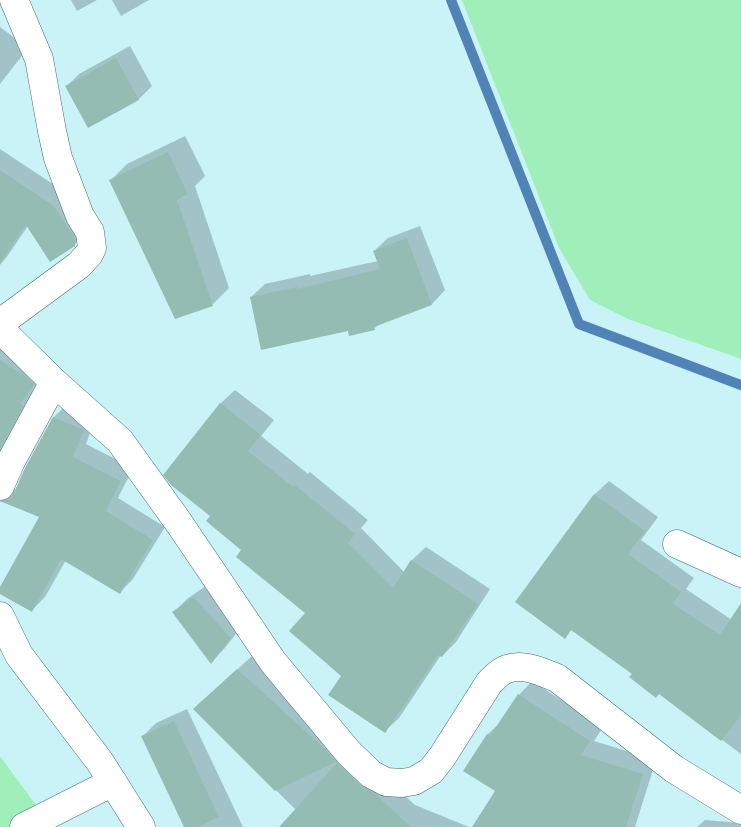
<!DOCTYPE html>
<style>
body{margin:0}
canvas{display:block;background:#c9f3f7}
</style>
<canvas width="741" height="827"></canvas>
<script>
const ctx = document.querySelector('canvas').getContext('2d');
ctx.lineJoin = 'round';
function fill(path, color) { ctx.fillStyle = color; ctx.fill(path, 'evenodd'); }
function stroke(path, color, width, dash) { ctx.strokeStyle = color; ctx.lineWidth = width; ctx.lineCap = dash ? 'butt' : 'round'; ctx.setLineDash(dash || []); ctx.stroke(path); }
fill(new Path2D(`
 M 462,0 L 741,0 L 741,359 L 628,319 L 590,300 L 559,248 Z
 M 0,756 L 52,827 L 0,827 Z`), '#a0efba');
fill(new Path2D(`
 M 71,0 L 97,0 L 77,11 Z
 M 112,0 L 149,0 L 121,16 Z
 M 0,27 L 28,48 L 0,84 Z
 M 130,46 L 152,86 L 139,99 L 88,126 L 66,87 L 79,74 Z
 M 185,136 L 205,176 L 195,186 L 229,288 L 212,305 L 110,181 L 127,164 Z
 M 0,149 L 68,194 L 88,231 L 75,244 L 50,261 L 28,226 L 6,258 L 0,265 Z
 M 420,226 L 445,290 L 432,304 L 380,323 L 374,329 L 349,329 L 251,297 L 265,284 L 310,274 L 310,276 L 378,261 L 374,251 L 388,238 Z
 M 0,338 L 46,370 L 32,391 L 36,392 L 0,462 Z
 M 235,390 L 274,420 L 261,436 L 308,474 L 310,472 L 368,520 L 361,528 L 404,572 L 412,560 L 426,547 L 490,589 L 456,642 L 442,656 L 441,655 L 399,718 L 385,731 L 343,675 L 306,613 L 243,550 L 212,516 L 165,475 L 221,403 Z
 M 67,404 L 96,417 L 86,444 L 133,468 L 118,498 L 165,527 L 133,579 L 120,592 L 66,560 L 45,597 L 32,610 L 0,592 L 0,590 L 41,517 L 0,501 L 0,499 L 11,488 L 16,489 L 54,417 Z
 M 609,481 L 658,517 L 641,540 L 694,578 L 686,589 L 732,620 L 741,609 L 741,754 L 633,673 L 572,629 L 565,637 L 517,602 L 595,494 Z
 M 207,585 L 244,624 L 224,649 L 211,662 L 174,612 L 187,599 Z
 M 252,656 L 415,805 L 469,827 L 281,827 L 296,810 L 194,709 Z
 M 532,681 L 603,727 L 594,741 L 656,760 L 635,827 L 473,827 L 496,791 L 465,770 L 488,734 L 501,722 L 519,695 Z
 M 187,709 L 243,827 L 185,827 L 142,737 L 156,723 Z
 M 705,820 L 741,823 L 741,827 L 697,827 Z`), '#0003');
stroke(new Path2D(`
 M 451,0 L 579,324 L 741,385`), '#5283b6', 10);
fill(new Path2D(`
 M 116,58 L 139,100 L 88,128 L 65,86 Z
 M 168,152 L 188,194 L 177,200 L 213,306 L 175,319 L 109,180 Z
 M 0,170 L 54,206 L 75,238 L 75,246 L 50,262 L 26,225 L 0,263 Z
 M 407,238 L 432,305 L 374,327 L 375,330 L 349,336 L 348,331 L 261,350 L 250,297 L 297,287 L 297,289 L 380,269 L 373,251 Z
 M 0,360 L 27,377 L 34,384 L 20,404 L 24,405 L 0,449 Z
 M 220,403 L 261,435 L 248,451 L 293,487 L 295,485 L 355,534 L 348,543 L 393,588 L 411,560 L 478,604 L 442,657 L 438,655 L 385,733 L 328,695 L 341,676 L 289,631 L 305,613 L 236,557 L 241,550 L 206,521 L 210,516 L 171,485 L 163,475 Z
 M 53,417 L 84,430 L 73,457 L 121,481 L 106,511 L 153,540 L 120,594 L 61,559 L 32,612 L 0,594 L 0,587 L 39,517 L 0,501 L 9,499 L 14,493 L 25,468 Z
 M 594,494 L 645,531 L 628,554 L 681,592 L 673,604 L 720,635 L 741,603 L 741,715 L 721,741 L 659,694 L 656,698 L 629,677 L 632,674 L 571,630 L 565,639 L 515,602 Z
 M 193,597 L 231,638 L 211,664 L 172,612 Z
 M 237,669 L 325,749 L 336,762 L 275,791 L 193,709 Z
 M 518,694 L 590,741 L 581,755 L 643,774 L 626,827 L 472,827 L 495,791 L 463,771 L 487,734 L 490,736 Z
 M 174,721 L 219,817 L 198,827 L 184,827 L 141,736 Z
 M 337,763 L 360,785 L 374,793 L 411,827 L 279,827 Z`), '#95bcb3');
const street = new Path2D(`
 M 0,323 L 79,265 L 89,254 L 92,248 L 90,232 L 80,216 L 58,158 L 52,131 L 39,59 L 14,0
 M 0,329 L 54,382 L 120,441 L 179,523 L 273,662 L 349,753 L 371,774 L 386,782 L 402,783 L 414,781 L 431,771 L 442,757 L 489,683 C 494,678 500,671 507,669 C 524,663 542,672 557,678 L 674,769 L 741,810
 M 0,486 L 11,461 L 54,382
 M 677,544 L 741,573
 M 0,616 L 19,655 L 100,762 L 141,827
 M 24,827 L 113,782`);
stroke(street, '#466d71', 29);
stroke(street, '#fff', 28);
</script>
